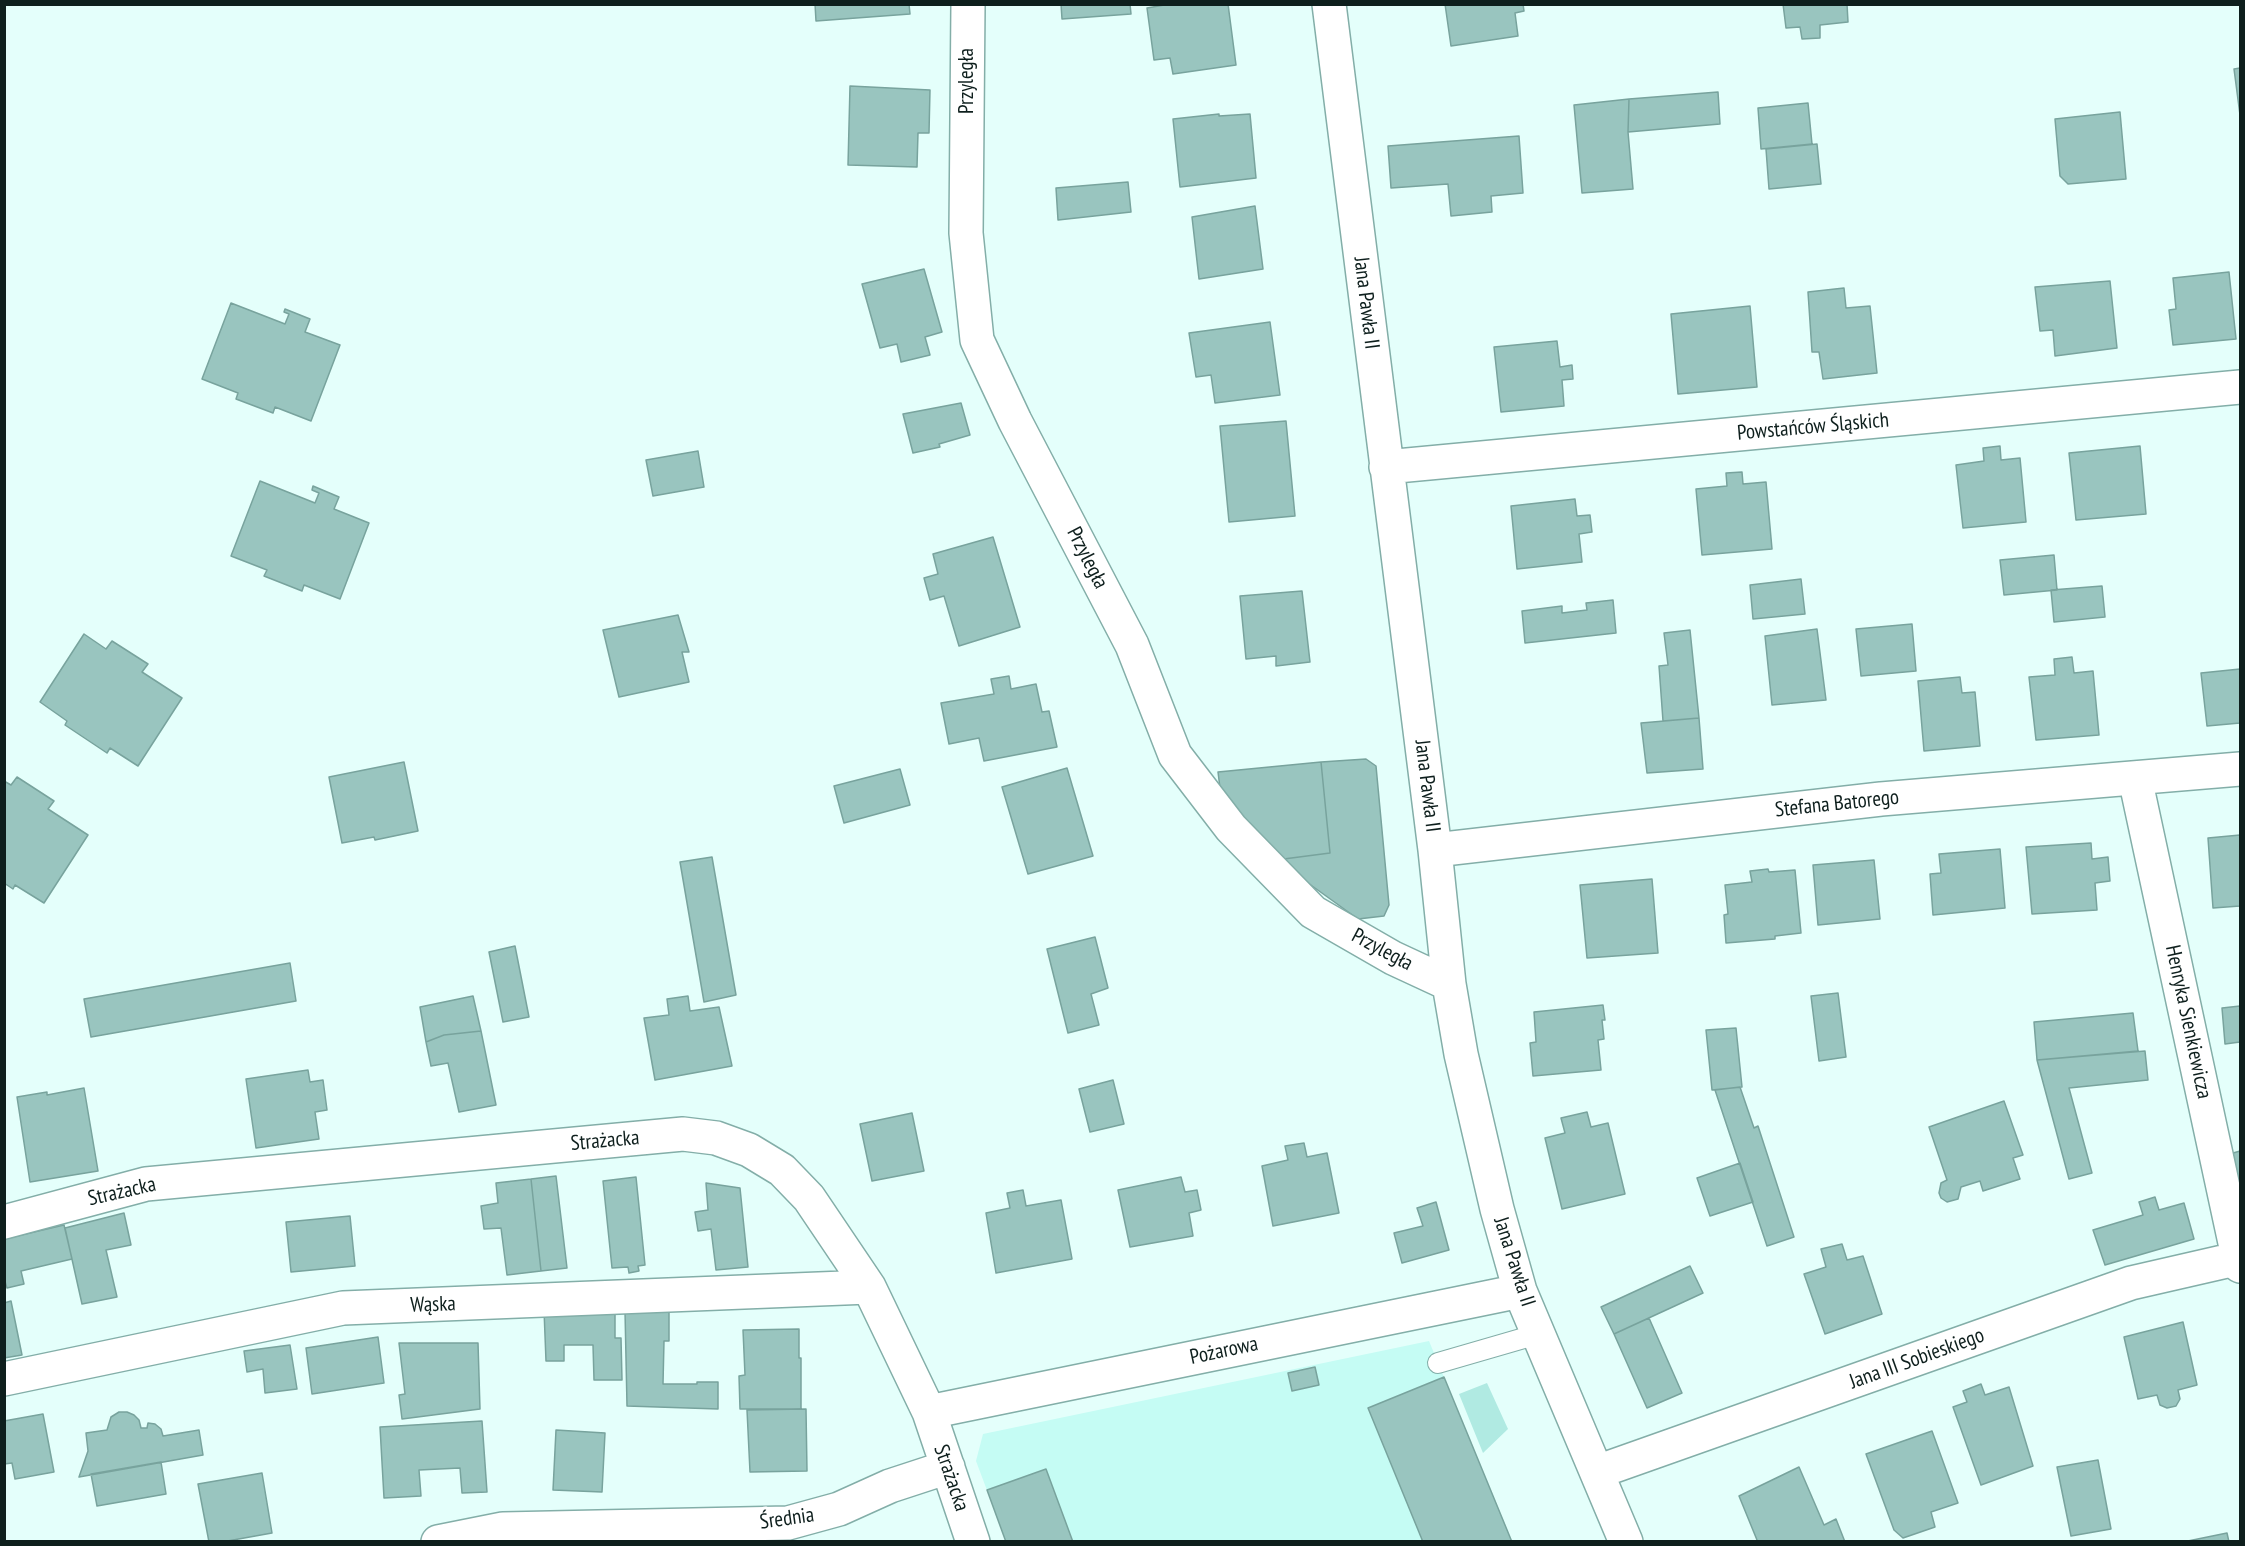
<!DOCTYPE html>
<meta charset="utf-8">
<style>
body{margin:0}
#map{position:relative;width:2245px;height:1546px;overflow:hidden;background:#e4fffb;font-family:"PT Sans Narrow",sans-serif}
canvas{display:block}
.frame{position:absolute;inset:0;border:6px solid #0e1f1d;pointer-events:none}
</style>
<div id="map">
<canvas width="2245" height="1546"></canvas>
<div class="frame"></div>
</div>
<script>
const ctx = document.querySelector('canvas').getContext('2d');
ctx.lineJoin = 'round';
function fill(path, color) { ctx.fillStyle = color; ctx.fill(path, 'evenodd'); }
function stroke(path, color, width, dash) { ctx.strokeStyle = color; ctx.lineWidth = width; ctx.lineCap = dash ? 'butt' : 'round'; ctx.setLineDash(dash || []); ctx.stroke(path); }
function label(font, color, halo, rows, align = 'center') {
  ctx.font = font + ' "PT Sans Narrow",sans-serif'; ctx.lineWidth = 6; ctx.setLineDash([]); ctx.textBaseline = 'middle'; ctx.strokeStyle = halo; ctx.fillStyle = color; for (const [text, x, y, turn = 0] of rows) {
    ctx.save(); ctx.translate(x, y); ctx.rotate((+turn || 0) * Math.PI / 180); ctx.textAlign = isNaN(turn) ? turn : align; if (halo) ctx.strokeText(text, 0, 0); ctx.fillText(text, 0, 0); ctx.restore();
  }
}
fill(new Path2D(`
 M 1429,1341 L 1512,1541 L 1006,1541 L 976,1461 L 983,1434 Z`), '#c5fcf4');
fill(new Path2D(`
 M 1487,1383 L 1508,1429 L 1483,1453 L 1459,1394 Z`), '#b0eae2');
const building = new Path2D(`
 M 815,4 L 909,4 L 910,14 L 816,21 Z
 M 1061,4 L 1130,4 L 1131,14 L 1062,19 Z
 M 1170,4 L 1228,4 L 1236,65 L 1173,74 L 1170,58 L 1154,60 L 1147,8 Z
 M 1445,4 L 1523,4 L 1524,11 L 1515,13 L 1518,36 L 1451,46 Z
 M 1783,4 L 1847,4 L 1848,22 L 1820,25 L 1820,38 L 1802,39 L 1800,27 L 1786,28 Z
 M 2240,68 L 2240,115 L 2234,69 Z
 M 850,86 L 930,90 L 929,133 L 918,133 L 917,167 L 848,165 Z
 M 1718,92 L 1720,124 L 1628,132 L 1629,99 Z
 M 1629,99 L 1628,132 L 1633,189 L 1582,193 L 1574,105 Z
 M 1808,103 L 1812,144 L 1761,149 L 1758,108 Z
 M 2120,112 L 2126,179 L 2068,184 L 2060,176 L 2055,119 Z
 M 1219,114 L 1219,116 L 1250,114 L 1256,178 L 1180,187 L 1173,119 Z
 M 1519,136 L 1523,193 L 1491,196 L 1492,212 L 1451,216 L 1448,184 L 1391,188 L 1388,146 Z
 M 1817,144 L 1821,184 L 1769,189 L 1766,149 Z
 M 1128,182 L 1131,212 L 1058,220 L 1056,188 Z
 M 1255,206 L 1263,269 L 1199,279 L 1192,217 Z
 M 924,269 L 942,332 L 925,337 L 930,355 L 901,362 L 897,344 L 880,348 L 862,284 Z
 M 2229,272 L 2236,339 L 2173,345 L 2169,310 L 2176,309 L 2173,278 Z
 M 2110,281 L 2117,348 L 2055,356 L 2053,330 L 2040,331 L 2035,287 Z
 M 1844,288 L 1846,308 L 1870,306 L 1877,373 L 1823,379 L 1819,352 L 1812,352 L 1808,292 Z
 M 231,303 L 285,324 L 289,314 L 284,312 L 285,309 L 310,319 L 305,332 L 340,345 L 311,421 L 275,407 L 273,413 L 236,399 L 238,393 L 202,379 Z
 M 1750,306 L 1757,387 L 1678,394 L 1671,314 Z
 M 1270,322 L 1280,395 L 1215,403 L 1211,375 L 1196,377 L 1189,333 Z
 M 1557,341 L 1560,367 L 1572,365 L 1573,379 L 1562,380 L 1564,406 L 1501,412 L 1494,347 Z
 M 961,403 L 970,435 L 939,444 L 940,447 L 913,453 L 903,414 Z
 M 1286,421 L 1295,516 L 1229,522 L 1220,426 Z
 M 2000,446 L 2001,460 L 2020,458 L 2026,522 L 1963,528 L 1956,465 L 1984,461 L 1983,448 Z
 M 2140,446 L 2146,514 L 2076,520 L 2069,453 Z
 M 698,451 L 704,487 L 653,496 L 646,460 Z
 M 1742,472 L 1743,484 L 1766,482 L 1772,549 L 1702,555 L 1696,489 L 1727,486 L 1726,473 Z
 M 260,481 L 315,503 L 319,493 L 312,490 L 313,486 L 339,497 L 334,509 L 369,523 L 340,599 L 304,585 L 302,591 L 264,576 L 267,570 L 231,556 Z
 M 1575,499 L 1577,516 L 1590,515 L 1592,532 L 1579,534 L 1582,562 L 1517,569 L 1511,506 Z
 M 993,537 L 1020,627 L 959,646 L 944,596 L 930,600 L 924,578 L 938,574 L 933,554 Z
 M 2054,555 L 2057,590 L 2004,595 L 2000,560 Z
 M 1801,579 L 1805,614 L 1753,619 L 1750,585 Z
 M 2102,586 L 2105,617 L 2054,622 L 2051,590 Z
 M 1302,591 L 1310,662 L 1276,666 L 1276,656 L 1246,659 L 1240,596 Z
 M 1613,600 L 1616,633 L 1525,643 L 1522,611 L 1562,606 L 1562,613 L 1587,610 L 1586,603 Z
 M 678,615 L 689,652 L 682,652 L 689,682 L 619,697 L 603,630 Z
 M 1912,624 L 1916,671 L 1861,676 L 1856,629 Z
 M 1817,629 L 1826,700 L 1772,705 L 1765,636 Z
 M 1690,630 L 1699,718 L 1663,721 L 1659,666 L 1668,665 L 1664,633 Z
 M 84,634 L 106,649 L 112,641 L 148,664 L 142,672 L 182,698 L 138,766 L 110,748 L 107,753 L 65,725 L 67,721 L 40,702 Z
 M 2072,657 L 2074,673 L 2093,671 L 2099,735 L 2036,740 L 2029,677 L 2055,675 L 2054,659 Z
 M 2240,669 L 2240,723 L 2207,726 L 2201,673 Z
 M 1009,676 L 1011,689 L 1036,684 L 1042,712 L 1049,711 L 1057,747 L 984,761 L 979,738 L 949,744 L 941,703 L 994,694 L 991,679 Z
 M 1960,677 L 1962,693 L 1975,692 L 1980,746 L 1924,751 L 1918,681 Z
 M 1699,718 L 1703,769 L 1647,773 L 1641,723 Z
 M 1366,759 L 1376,766 L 1389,905 L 1384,916 L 1358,919 L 1276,860 L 1330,853 L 1321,762 Z
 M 404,762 L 418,831 L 375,840 L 374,837 L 342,843 L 329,777 Z
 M 1321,762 L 1330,853 L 1276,860 L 1221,796 L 1218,772 Z
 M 1067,768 L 1093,856 L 1028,874 L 1002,787 Z
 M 900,769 L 910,805 L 844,823 L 834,786 Z
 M 17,777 L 54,801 L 48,809 L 88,835 L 44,903 L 15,885 L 13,889 L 4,883 L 4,781 L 11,785 Z
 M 2240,835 L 2240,906 L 2213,908 L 2208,838 Z
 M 2091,843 L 2092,859 L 2108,857 L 2110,881 L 2095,883 L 2097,910 L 2032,914 L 2026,847 Z
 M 2000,849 L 2005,908 L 1933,915 L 1930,874 L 1941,873 L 1939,854 Z
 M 712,857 L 736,995 L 704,1002 L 680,862 Z
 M 1874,860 L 1880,919 L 1818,925 L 1813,865 Z
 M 1768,869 L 1769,872 L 1795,870 L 1801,933 L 1775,936 L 1775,939 L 1726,943 L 1724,915 L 1728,914 L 1725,885 L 1752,882 L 1750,871 Z
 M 1652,879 L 1658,953 L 1587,958 L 1580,885 Z
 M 1095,937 L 1108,988 L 1091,994 L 1099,1025 L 1068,1033 L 1047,949 Z
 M 515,946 L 529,1017 L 503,1022 L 489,952 Z
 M 290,963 L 296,1001 L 91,1037 L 84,999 Z
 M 1838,993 L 1846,1057 L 1819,1061 L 1811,996 Z
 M 473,996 L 481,1031 L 444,1035 L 426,1042 L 420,1007 Z
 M 688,996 L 690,1011 L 719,1007 L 732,1066 L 655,1080 L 644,1018 L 669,1015 L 667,999 Z
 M 1603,1005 L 1605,1020 L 1602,1020 L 1604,1039 L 1598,1040 L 1601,1070 L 1533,1076 L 1530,1043 L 1536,1042 L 1534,1012 Z
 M 2240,1006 L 2240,1042 L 2225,1044 L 2222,1008 Z
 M 2133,1013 L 2138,1051 L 2037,1060 L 2034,1022 Z
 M 1736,1028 L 1742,1087 L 1712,1090 L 1706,1030 Z
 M 481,1031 L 496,1105 L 459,1112 L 448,1063 L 431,1066 L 426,1042 L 444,1035 Z
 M 2145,1051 L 2148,1080 L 2069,1088 L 2092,1173 L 2069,1179 L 2037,1060 Z
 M 308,1070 L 310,1082 L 323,1080 L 327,1110 L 315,1112 L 319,1139 L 256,1148 L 246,1079 Z
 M 1113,1080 L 1124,1124 L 1090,1132 L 1079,1089 Z
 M 1740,1087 L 1754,1128 L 1758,1126 L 1794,1237 L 1767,1246 L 1715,1090 Z
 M 84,1088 L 98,1171 L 30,1182 L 17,1097 L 47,1092 L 47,1095 Z
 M 2004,1101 L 2023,1155 L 2013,1158 L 2020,1179 L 1983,1191 L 1980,1181 L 1961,1187 L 1958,1199 L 1947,1202 L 1941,1198 L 1939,1193 L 1941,1183 L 1947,1180 L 1929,1127 Z
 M 1587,1112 L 1591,1127 L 1608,1123 L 1625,1194 L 1562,1209 L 1545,1138 L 1565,1133 L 1561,1118 Z
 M 912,1113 L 924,1171 L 872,1181 L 860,1124 Z
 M 1304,1143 L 1307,1157 L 1327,1153 L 1339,1213 L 1273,1226 L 1262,1166 L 1288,1160 L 1285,1146 Z
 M 2240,1151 L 2240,1215 L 2223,1156 Z
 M 1740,1163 L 1753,1202 L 1710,1216 L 1697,1178 Z
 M 556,1176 L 567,1268 L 541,1271 L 531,1179 Z
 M 636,1177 L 645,1265 L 638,1266 L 639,1271 L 629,1273 L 628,1267 L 612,1268 L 603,1181 Z
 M 1181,1177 L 1185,1192 L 1197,1190 L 1201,1210 L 1189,1213 L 1193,1236 L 1130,1247 L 1118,1190 Z
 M 531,1179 L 541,1271 L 507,1275 L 501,1228 L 484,1229 L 481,1206 L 498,1203 L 496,1183 Z
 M 706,1183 L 740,1188 L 748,1267 L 716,1270 L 711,1229 L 698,1231 L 695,1212 L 708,1210 Z
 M 1023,1190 L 1026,1206 L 1061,1200 L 1072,1259 L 996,1273 L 986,1213 L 1010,1208 L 1007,1193 Z
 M 2155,1197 L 2159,1210 L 2184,1203 L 2194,1239 L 2105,1265 L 2093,1230 L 2143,1215 L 2139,1202 Z
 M 1436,1202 L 1449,1250 L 1402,1263 L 1394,1233 L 1423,1226 L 1417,1208 Z
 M 124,1213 L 131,1245 L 106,1250 L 117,1297 L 82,1304 L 65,1228 Z
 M 350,1216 L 355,1266 L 291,1272 L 286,1222 Z
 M 64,1225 L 72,1259 L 21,1271 L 24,1284 L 7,1288 L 4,1278 L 4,1239 Z
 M 1842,1244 L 1847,1260 L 1863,1256 L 1882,1314 L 1825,1334 L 1804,1274 L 1826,1267 L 1821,1249 Z
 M 1690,1266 L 1703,1293 L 1614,1334 L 1601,1307 Z
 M 11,1301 L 22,1355 L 4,1358 L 4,1303 Z
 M 544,1310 L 615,1310 L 615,1338 L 621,1338 L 622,1380 L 594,1380 L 593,1345 L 564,1345 L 564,1361 L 546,1361 Z
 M 625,1311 L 669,1311 L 669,1341 L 664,1341 L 663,1384 L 697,1384 L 697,1382 L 718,1382 L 718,1409 L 627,1406 Z
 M 1649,1318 L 1682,1393 L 1647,1408 L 1614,1334 Z
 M 2183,1322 L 2197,1385 L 2178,1390 L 2180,1399 L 2176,1406 L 2167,1408 L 2160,1405 L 2157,1395 L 2138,1399 L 2124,1337 Z
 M 799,1329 L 799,1358 L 801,1358 L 801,1409 L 740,1409 L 739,1376 L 745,1375 L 743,1330 Z
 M 378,1337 L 384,1383 L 312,1394 L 306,1348 Z
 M 399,1343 L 478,1343 L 480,1409 L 402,1419 L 399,1395 L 405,1394 Z
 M 290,1345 L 297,1389 L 265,1393 L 263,1369 L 247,1372 L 244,1351 Z
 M 1315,1367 L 1319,1385 L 1292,1391 L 1288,1373 Z
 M 1444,1377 L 1512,1542 L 1423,1542 L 1368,1408 Z
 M 1981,1384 L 1985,1395 L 2009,1387 L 2033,1466 L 1981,1485 L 1953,1407 L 1967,1402 L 1963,1391 Z
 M 806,1409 L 807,1471 L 750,1472 L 747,1410 Z
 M 119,1412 L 127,1412 L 134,1415 L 139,1420 L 141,1428 L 147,1428 L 148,1423 L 155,1424 L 161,1429 L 163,1436 L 199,1430 L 203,1455 L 79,1477 L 88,1451 L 86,1433 L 107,1430 L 111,1417 Z
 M 43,1414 L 54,1472 L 15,1479 L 12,1463 L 4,1464 L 4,1421 Z
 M 482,1421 L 487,1492 L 462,1493 L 460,1468 L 419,1470 L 421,1496 L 384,1498 L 380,1427 Z
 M 556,1430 L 605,1433 L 602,1492 L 553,1490 Z
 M 1932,1431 L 1958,1503 L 1931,1512 L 1935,1527 L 1903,1538 L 1894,1530 L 1866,1454 Z
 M 2098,1460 L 2111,1529 L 2071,1536 L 2057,1467 Z
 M 161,1462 L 166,1494 L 97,1506 L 91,1474 Z
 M 1799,1467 L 1824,1525 L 1836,1519 L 1845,1542 L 1754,1542 L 1757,1540 L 1739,1496 Z
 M 1046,1469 L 1073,1542 L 1006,1542 L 987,1490 Z
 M 262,1473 L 272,1533 L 222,1542 L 209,1542 L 198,1484 Z
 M 2227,1533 L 2229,1542 L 2183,1542 Z`);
fill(building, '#99c5bf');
stroke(building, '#78a39d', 1.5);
const lane = new Path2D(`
 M 1438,1363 L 1538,1334`);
const street = new Path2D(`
 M 968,4 L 966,233 L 977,340 L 1015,421 L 1132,645 L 1175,755 L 1231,828 L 1313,912 L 1393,958 L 1449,984
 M 1329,4 L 1435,850 L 1449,984 L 1461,1054 L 1497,1209 L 1520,1291 L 1626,1542
 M 1386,467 L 2240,387
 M 2135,778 L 2240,1266
 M 1435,850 L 1881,799 L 2240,769
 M 4,1222 L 146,1184 L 683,1134 L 716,1138 L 749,1150 L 782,1170 L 809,1198 L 869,1287 L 929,1412 L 973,1542
 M 4,1379 L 343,1308 L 869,1287
 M 929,1412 L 1520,1291
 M 1597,1472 L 2131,1283 L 2240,1258
 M 438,1542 L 503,1529 L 788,1523 L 839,1509 L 890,1486 L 948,1467`);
stroke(lane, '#83aea8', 22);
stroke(street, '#83aea8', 36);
stroke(lane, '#fff', 20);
stroke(street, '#fff', 33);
label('21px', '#0e1f1d', '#fff', [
 ["Przyległa",967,81,-90],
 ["Jana Pawła II",1366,303,83],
 ["Powstańców Śląskich",1813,427,-5],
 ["Przyległa",1087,558,63],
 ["Jana Pawła II",1427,786,83],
 ["Stefana Batorego",1837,804,-6],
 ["Przyległa",1382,950,28],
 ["Henryka Sienkiewicza",2188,1022,78],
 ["Strażacka",605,1141,-5],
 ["Strażacka",122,1192,-13],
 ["Jana Pawła II",1514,1262,72],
 ["Wąska",433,1305,-2],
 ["Pożarowa",1224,1351,-12],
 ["Jana III Sobieskiego",1917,1359,-20],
 ["Strażacka",951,1478,71],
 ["Średnia",787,1519,-8]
]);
</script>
